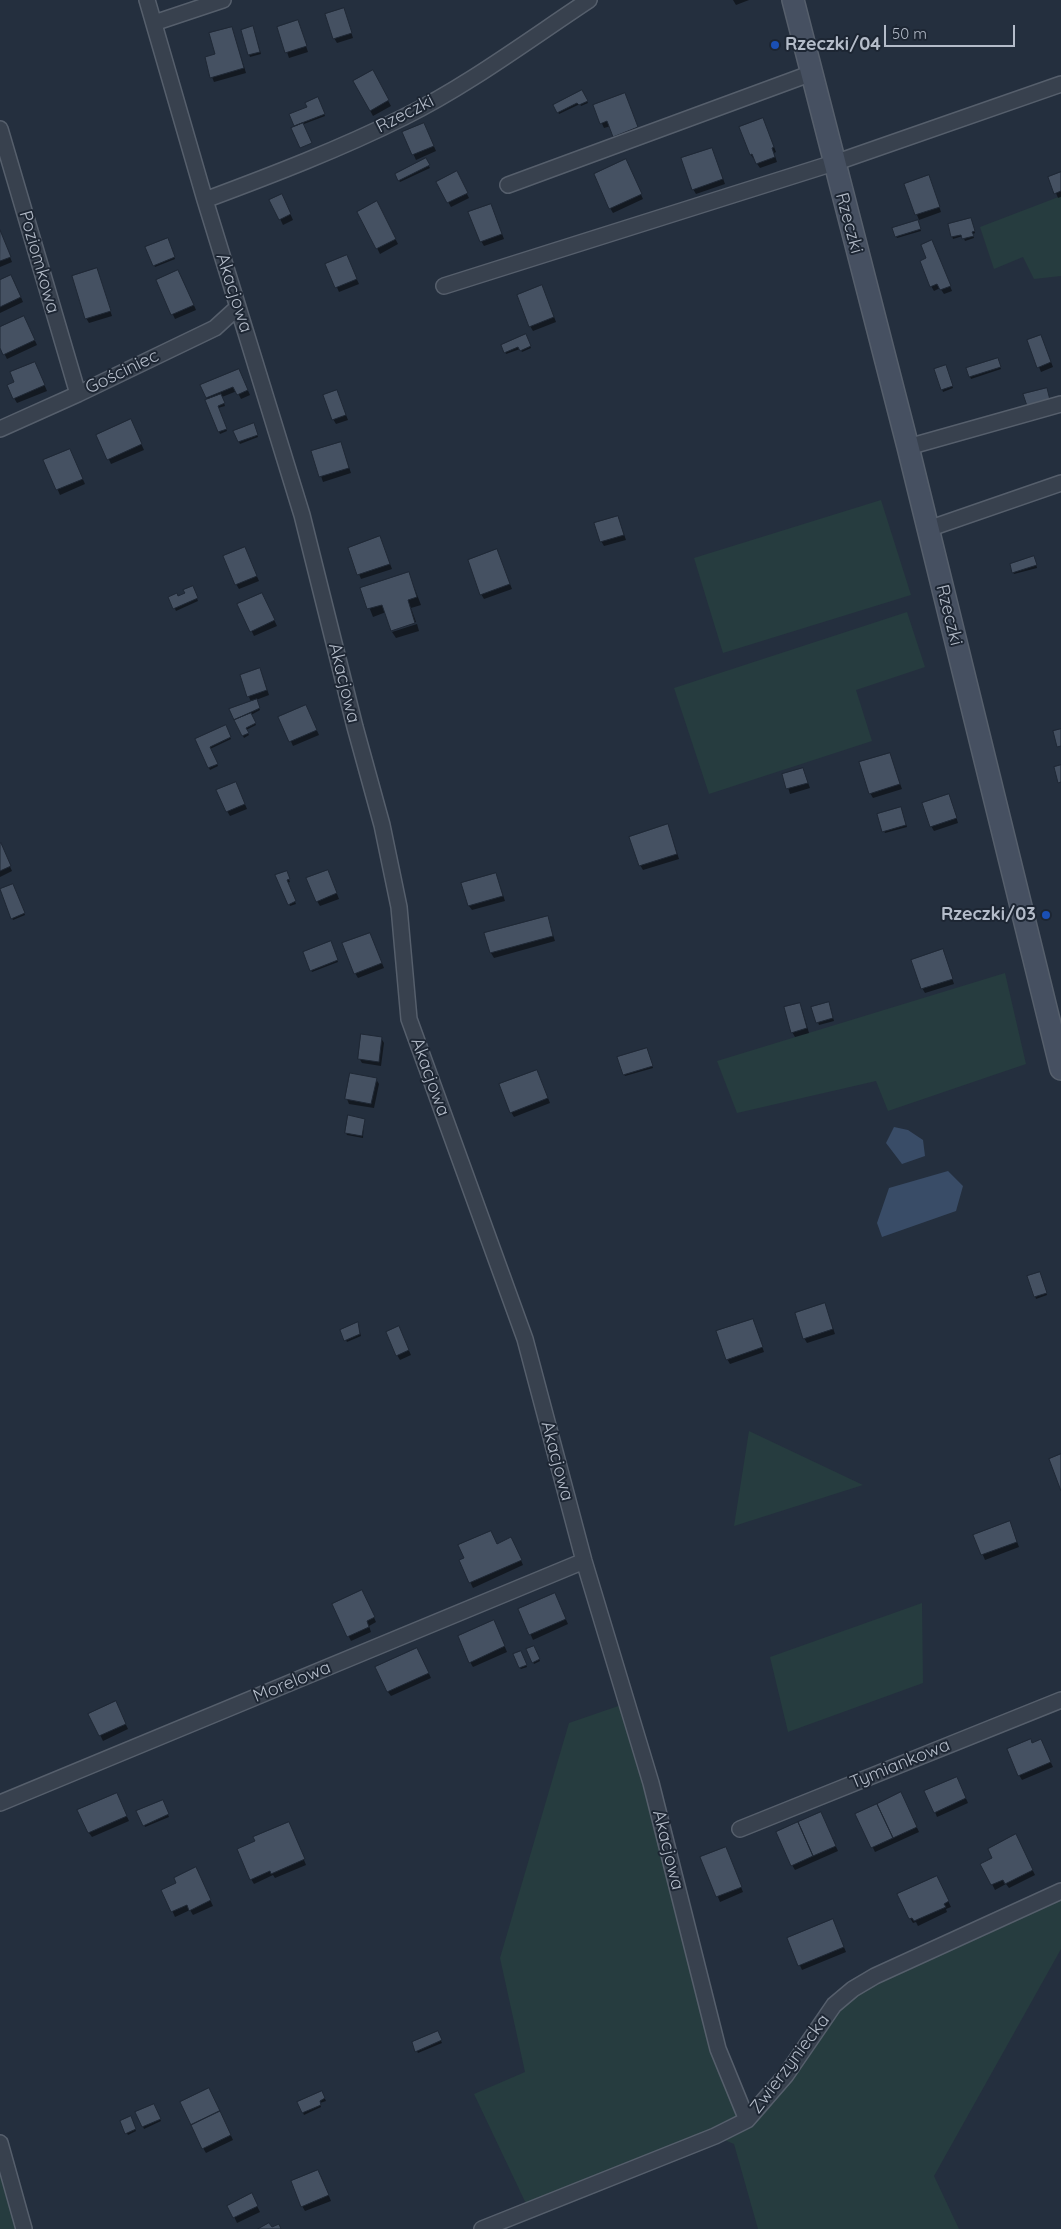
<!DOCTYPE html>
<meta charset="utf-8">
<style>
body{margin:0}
#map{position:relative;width:1061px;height:2229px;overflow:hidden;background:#242f3e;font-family:Quicksand,sans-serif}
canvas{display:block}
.scale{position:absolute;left:884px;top:25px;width:131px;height:22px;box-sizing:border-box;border:2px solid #b4bcc9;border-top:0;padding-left:6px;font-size:15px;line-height:18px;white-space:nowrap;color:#b4bcc9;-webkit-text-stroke:4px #1d2633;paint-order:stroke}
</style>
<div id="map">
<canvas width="1061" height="2229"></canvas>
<div class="scale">50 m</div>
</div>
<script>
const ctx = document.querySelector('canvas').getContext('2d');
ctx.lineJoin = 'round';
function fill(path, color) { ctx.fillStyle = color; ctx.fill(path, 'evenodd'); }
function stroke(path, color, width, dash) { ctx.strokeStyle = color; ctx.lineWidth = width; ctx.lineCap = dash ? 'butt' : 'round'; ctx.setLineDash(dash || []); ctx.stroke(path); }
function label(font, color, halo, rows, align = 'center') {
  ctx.font = font + ' Quicksand,sans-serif'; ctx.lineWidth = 4; ctx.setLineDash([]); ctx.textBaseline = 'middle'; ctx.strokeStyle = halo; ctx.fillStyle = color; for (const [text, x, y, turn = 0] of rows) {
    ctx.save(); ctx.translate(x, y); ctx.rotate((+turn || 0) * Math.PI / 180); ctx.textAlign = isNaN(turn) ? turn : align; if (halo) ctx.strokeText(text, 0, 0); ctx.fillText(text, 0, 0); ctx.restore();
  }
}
fill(new Path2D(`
 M 1061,196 L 1061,276 L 1034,279 L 1023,257 L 994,269 L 980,227 Z
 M 881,500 L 911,595 L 723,653 L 694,558 Z
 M 907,612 L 925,667 L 856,690 L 872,741 L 709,794 L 674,688 Z
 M 1005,973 L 1026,1064 L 888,1111 L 876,1081 L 737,1113 L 717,1061 Z
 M 749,1431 L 863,1485 L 734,1526 Z
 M 922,1603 L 923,1683 L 788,1732 L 770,1657 Z
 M 627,1703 L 718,2049 L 747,2120 L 853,1989 L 1061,1891 L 1061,1949 L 934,2176 L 959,2229 L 758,2229 L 734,2144 L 715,2136 L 529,2210 L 474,2094 L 525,2072 L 500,1958 L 569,1723 Z
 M 0,2142 L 24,2229 L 0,2229 Z`), '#263c3f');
fill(new Path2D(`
 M 894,1127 L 908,1130 L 923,1140 L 925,1156 L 902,1164 L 886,1143 Z
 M 948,1171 L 963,1186 L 956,1211 L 882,1237 L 877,1223 L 889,1188 Z`), '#394c67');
fill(new Path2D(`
 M 733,0 L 749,0 L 736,5 Z
 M 344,10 L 353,38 L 337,43 L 334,38 Z
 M 298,22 L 308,52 L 289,58 L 279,28 Z
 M 232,28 L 246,73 L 214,82 L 212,77 L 216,55 Z
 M 254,30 L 261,54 L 250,57 L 242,31 Z
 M 372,72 L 391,106 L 373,116 L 355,82 Z
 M 582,92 L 588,103 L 581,106 L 580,104 L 559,114 L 555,105 Z
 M 627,100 L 639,132 L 617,141 L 611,126 L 604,128 L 594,106 Z
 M 319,101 L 325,116 L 296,127 L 291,115 L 308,108 Z
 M 763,119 L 776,152 L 774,153 L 777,162 L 760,168 L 751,155 L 741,127 Z
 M 426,129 L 436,151 L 416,160 L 404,133 Z
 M 712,149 L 725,184 L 696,194 L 693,189 Z
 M 425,160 L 430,168 L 400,182 L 396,175 Z
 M 628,166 L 643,199 L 613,213 L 610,208 Z
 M 456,173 L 469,198 L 451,207 L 437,182 Z
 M 1061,173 L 1061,197 L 1058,198 L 1056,193 Z
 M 931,182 L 941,212 L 919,220 L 905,185 Z
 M 271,200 L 284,200 L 293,220 L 283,225 Z
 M 377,203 L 398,244 L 380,254 L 359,212 Z
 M 493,210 L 504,239 L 484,246 L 481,241 Z
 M 972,221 L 975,233 L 973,234 L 974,238 L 965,241 L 963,236 L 953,239 L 949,225 Z
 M 919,223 L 921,231 L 897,238 L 896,236 Z
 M 0,232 L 12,262 L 0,267 Z
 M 168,242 L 175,259 L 155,267 L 154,265 Z
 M 934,247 L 952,291 L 944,294 L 940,288 L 934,291 L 931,286 Z
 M 349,262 L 359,284 L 339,292 L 327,265 Z
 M 96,269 L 112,316 L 89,323 L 86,318 Z
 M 181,276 L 196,310 L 175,319 L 157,281 Z
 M 0,281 L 14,281 L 23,302 L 0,313 Z
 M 544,291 L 556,322 L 533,331 L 530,326 Z
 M 26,322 L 37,345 L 7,359 L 0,345 L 0,328 Z
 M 527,337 L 531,348 L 522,352 L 520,349 L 506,354 L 503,346 Z
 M 1043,341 L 1053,367 L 1041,372 L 1039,367 Z
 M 998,362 L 1001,369 L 971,379 L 967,369 Z
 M 37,368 L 47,391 L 17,403 L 14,398 Z
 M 947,368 L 953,388 L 943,392 L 936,370 Z
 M 241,375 L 250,395 L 241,399 L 237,391 L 222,397 L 225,406 L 218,408 L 227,431 L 220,434 L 202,386 Z
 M 337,392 L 348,420 L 336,424 L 333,419 Z
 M 133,426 L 144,450 L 111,464 L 98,435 Z
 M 254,426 L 258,437 L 240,444 L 235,432 Z
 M 341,443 L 351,473 L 323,482 L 313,452 Z
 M 72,455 L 85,484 L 60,495 L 45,461 Z
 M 618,517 L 626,540 L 604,546 L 601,541 Z
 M 380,538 L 392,569 L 361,579 L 359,574 Z
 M 245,549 L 259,581 L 239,589 L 236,584 Z
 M 499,556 L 512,589 L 484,599 L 481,594 Z
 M 1035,560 L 1037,568 L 1014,574 L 1013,572 Z
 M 409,574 L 421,605 L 411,608 L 416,622 L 391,629 L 386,612 L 373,617 L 362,589 Z
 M 192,587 L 198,601 L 176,611 L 170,598 L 178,598 Z
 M 264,599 L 277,626 L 254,636 L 239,605 Z
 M 417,624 L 419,631 L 396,638 L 392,632 Z
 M 262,674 L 269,695 L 256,700 L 260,710 L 251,715 L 256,725 L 246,730 L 249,735 L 244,738 L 230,710 L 251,702 L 241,676 Z
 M 308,711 L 319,735 L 293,746 L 280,717 Z
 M 225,727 L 231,739 L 210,749 L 218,766 L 210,770 L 196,740 Z
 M 889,754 L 902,789 L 873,798 L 870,793 Z
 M 803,769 L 810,788 L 790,794 L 784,775 Z
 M 238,788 L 247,809 L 230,816 L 227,811 Z
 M 951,800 L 958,823 L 934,831 L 931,826 Z
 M 901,809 L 907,827 L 885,833 L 884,831 Z
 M 670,831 L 679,859 L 643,870 L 640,865 Z
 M 0,845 L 12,871 L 0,877 Z
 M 496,874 L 505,901 L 472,910 L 469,906 Z
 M 287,875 L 290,882 L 287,883 L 296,904 L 290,906 L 277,876 Z
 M 330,876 L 339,899 L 320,906 L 317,901 Z
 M 13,887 L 25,915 L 13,920 L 12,918 Z
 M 547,917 L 555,941 L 494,958 L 491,953 Z
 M 370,934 L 384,968 L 358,978 L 355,973 Z
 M 331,944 L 338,962 L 312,972 L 311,970 Z
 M 943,951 L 954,984 L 925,993 L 922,988 Z
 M 829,1005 L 834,1021 L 819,1025 L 813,1008 Z
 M 802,1009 L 809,1033 L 795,1037 L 792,1032 Z
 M 381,1038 L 384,1043 L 381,1066 L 362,1063 L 359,1058 Z
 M 648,1051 L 653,1068 L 625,1076 L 624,1074 Z
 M 539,1076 L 550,1103 L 514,1117 L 511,1112 Z
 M 376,1079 L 379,1084 L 374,1108 L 349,1104 L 347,1099 Z
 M 364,1120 L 363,1138 L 347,1135 L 346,1133 Z
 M 1040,1276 L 1047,1295 L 1036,1299 L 1029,1277 Z
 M 827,1310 L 835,1334 L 807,1343 L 804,1338 Z
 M 753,1320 L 764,1352 L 730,1364 L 727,1359 Z
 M 358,1325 L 361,1336 L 347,1342 L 341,1330 Z
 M 401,1333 L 411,1355 L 400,1360 L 397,1355 Z
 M 1012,1528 L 1019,1547 L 985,1560 L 975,1536 Z
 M 514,1544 L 523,1565 L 473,1588 L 460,1561 L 497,1545 Z
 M 364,1596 L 376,1622 L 369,1626 L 371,1632 L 351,1641 L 333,1604 Z
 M 557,1600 L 568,1624 L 533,1640 L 520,1610 Z
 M 496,1626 L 507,1652 L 473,1667 L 470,1662 Z
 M 534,1647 L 540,1661 L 534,1664 L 527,1650 Z
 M 420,1654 L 431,1678 L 391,1696 L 388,1692 Z
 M 522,1654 L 527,1667 L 521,1669 L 520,1668 Z
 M 118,1708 L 128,1729 L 103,1741 L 90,1714 Z
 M 1032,1745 L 1043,1746 L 1053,1767 L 1022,1780 L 1019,1775 Z
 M 959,1783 L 968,1803 L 937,1817 L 935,1812 Z
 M 119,1799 L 129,1821 L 92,1837 L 89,1833 Z
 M 904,1799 L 919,1832 L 875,1852 L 857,1815 Z
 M 162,1801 L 169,1817 L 145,1827 L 138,1812 Z
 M 823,1819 L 838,1851 L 795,1870 L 792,1865 Z
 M 291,1828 L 306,1865 L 275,1878 L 273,1875 L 254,1884 L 251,1879 L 257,1842 Z
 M 1018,1841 L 1035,1875 L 1009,1888 L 1006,1884 L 995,1890 L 982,1864 Z
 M 728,1854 L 743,1892 L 720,1902 L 702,1858 Z
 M 198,1874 L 213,1906 L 193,1915 L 190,1910 L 175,1917 L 163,1890 Z
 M 939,1882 L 951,1907 L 946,1909 L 947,1912 L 918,1926 L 916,1922 L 913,1923 L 910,1918 Z
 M 835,1926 L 846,1952 L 802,1970 L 788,1939 Z
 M 437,2033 L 442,2043 L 418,2053 L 413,2043 Z
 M 322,2093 L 326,2101 L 320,2103 L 321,2107 L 304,2115 L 299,2103 Z
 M 212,2095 L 233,2140 L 206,2153 L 203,2148 Z
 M 154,2106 L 161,2121 L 144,2129 L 137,2113 Z
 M 130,2118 L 136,2131 L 128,2135 L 121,2122 Z
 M 321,2176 L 331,2201 L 305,2211 L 302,2206 Z
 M 254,2200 L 260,2212 L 237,2223 L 229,2206 Z`), '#0007');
const building = new Path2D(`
 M 344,8 L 352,33 L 333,39 L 325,14 Z
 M 298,20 L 307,46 L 285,53 L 277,27 Z
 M 253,26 L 260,52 L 248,55 L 241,30 Z
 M 232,27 L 244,68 L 210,78 L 205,57 L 215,54 L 209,33 Z
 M 373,70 L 389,100 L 370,111 L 353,81 Z
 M 582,90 L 588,101 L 579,105 L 577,103 L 557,113 L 553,105 Z
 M 625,93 L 638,127 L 613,137 L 607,121 L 600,124 L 593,105 Z
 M 318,97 L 325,114 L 294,126 L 289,114 L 307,107 L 305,103 Z
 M 763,118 L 774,147 L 772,148 L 775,157 L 756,164 L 752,154 L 750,155 L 739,127 Z
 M 303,123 L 312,143 L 300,148 L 291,128 Z
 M 424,123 L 434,146 L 412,155 L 402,132 Z
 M 712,148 L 723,179 L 692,190 L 681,158 Z
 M 426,158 L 430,165 L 398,181 L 395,174 Z
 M 626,159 L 642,194 L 609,209 L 594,174 Z
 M 457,171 L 468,193 L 447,203 L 436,182 Z
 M 1061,172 L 1061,191 L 1054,194 L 1048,177 Z
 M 929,175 L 940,207 L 915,215 L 904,184 Z
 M 282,194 L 291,214 L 279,220 L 269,200 Z
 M 377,201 L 396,239 L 376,249 L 357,212 Z
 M 491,204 L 502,234 L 480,242 L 468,212 Z
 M 971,218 L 975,231 L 972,232 L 974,236 L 962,239 L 961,235 L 951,237 L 948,224 Z
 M 918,220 L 921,229 L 895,237 L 892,228 Z
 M 0,230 L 11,257 L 0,261 Z
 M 168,238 L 175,257 L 153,266 L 145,247 Z
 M 932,240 L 951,286 L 940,290 L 937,284 L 930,287 L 920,261 L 926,258 L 921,245 Z
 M 347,255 L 357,279 L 335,288 L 325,264 Z
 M 97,268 L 111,311 L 85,319 L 72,276 Z
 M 178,270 L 194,305 L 171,315 L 156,280 Z
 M 11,275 L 21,297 L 0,307 L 0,280 Z
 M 542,285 L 554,317 L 529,327 L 517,295 Z
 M 24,316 L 35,340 L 3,355 L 0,348 L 0,327 Z
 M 526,334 L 531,346 L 520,351 L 518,347 L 504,353 L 501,345 Z
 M 1041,335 L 1051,362 L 1037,368 L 1027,340 Z
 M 998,358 L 1001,367 L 969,377 L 966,368 Z
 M 35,362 L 45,385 L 13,399 L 7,385 L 14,382 L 10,372 Z
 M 946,365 L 953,386 L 941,390 L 934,369 Z
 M 239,369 L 248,390 L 237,395 L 233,387 L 206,398 L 200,385 Z
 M 1047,388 L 1050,400 L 1027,406 L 1023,394 Z
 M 337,390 L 346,415 L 332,420 L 323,395 Z
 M 221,394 L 225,403 L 218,406 L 227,429 L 218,432 L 205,400 Z
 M 131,419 L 142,444 L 107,460 L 96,435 Z
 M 254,423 L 258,435 L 238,442 L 233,431 Z
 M 341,442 L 349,468 L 319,477 L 311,451 Z
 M 70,449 L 83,479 L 56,490 L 43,460 Z
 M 618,516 L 624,535 L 600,542 L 594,523 Z
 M 380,536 L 390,564 L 357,575 L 348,548 Z
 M 245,547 L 257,576 L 235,585 L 223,556 Z
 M 497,549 L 510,584 L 480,595 L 468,560 Z
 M 1034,556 L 1037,565 L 1012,573 L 1010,564 Z
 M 409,572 L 417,597 L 408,600 L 415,623 L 391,631 L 382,605 L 367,609 L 360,588 Z
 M 193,586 L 198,598 L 173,609 L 168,597 L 177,593 L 178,596 L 185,593 L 183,590 Z
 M 262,593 L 275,620 L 250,632 L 237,604 Z
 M 260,668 L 267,690 L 247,697 L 240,675 Z
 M 257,699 L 260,708 L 234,720 L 229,709 Z
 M 306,705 L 317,730 L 289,742 L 278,717 Z
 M 251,713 L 256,723 L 246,728 L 249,733 L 242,736 L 234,720 Z
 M 226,725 L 231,737 L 210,747 L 218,764 L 208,768 L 195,739 Z
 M 1061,729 L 1061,746 L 1057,747 L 1053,731 Z
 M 890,753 L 900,784 L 869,794 L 859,762 Z
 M 1061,765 L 1061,782 L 1058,783 L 1054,767 Z
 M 803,768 L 808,783 L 786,789 L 782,774 Z
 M 236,782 L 245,804 L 226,812 L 216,790 Z
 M 949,794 L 957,818 L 930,827 L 922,803 Z
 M 901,807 L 906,825 L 882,832 L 877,814 Z
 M 668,824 L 677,854 L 639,866 L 629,837 Z
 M 1,843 L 11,866 L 0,871 L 0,844 Z
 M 328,870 L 337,893 L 316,902 L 306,878 Z
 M 287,871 L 290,879 L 287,880 L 296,901 L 288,905 L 275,875 Z
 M 496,873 L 503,896 L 468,906 L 461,883 Z
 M 13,884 L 25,913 L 11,919 L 0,889 Z
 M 548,916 L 553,936 L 490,953 L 484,933 Z
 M 370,933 L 382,963 L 354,974 L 342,943 Z
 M 331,941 L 338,960 L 310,971 L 303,952 Z
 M 943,949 L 953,979 L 921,989 L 911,960 Z
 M 829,1002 L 833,1018 L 816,1023 L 811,1007 Z
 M 800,1003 L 807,1028 L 791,1033 L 784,1007 Z
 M 361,1034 L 382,1037 L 379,1062 L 358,1059 Z
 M 647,1048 L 653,1066 L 623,1075 L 617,1057 Z
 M 537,1070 L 548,1098 L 510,1113 L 499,1084 Z
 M 350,1073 L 377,1078 L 371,1104 L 345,1099 Z
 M 348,1115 L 365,1119 L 362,1136 L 345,1133 Z
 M 1040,1272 L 1047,1293 L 1034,1297 L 1027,1276 Z
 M 825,1303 L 833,1329 L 803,1339 L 795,1313 Z
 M 753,1319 L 763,1347 L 726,1360 L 716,1331 Z
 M 358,1322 L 360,1334 L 344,1341 L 340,1330 Z
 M 399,1326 L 409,1350 L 396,1356 L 386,1332 Z
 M 1061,1454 L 1061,1491 L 1049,1459 Z
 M 1010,1521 L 1017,1542 L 981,1555 L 973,1535 Z
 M 491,1531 L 497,1544 L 511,1537 L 522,1560 L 469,1583 L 459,1560 L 464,1558 L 458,1545 Z
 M 362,1590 L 375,1617 L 367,1621 L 369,1627 L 347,1637 L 332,1604 Z
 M 555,1593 L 566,1619 L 529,1635 L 518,1609 Z
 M 494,1620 L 505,1646 L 469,1663 L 458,1636 Z
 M 534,1646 L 540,1659 L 532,1663 L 526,1649 Z
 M 417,1648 L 429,1673 L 387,1692 L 375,1667 Z
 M 521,1651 L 527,1665 L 519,1668 L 513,1654 Z
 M 116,1701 L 126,1724 L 99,1736 L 88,1714 Z
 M 1031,1739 L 1032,1743 L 1041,1739 L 1051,1762 L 1018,1776 L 1007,1749 Z
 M 957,1777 L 966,1798 L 934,1813 L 924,1791 Z
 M 901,1792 L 917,1827 L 893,1838 L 877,1804 Z
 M 117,1793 L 127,1816 L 88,1833 L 77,1810 Z
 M 163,1800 L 169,1814 L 143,1826 L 136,1811 Z
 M 877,1804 L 893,1838 L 871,1848 L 855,1814 Z
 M 821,1812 L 836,1846 L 813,1856 L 798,1822 Z
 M 289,1822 L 305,1859 L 271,1874 L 270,1871 L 250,1880 L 237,1849 L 255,1841 L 253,1837 Z
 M 798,1822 L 813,1856 L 791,1866 L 776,1832 Z
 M 1016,1834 L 1033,1870 L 1005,1884 L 1003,1880 L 991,1885 L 980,1864 L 992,1858 L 988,1849 Z
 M 726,1847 L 742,1887 L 716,1897 L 700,1857 Z
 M 196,1867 L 211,1900 L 189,1911 L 187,1905 L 171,1912 L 161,1890 L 176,1883 L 174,1878 Z
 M 937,1876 L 949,1901 L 944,1904 L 946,1907 L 914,1921 L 912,1918 L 909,1919 L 897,1894 Z
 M 833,1919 L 844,1947 L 798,1966 L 787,1938 Z
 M 438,2031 L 442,2040 L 415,2052 L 412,2042 Z
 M 209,2088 L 220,2111 L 191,2125 L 180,2102 Z
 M 322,2091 L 325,2098 L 320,2101 L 321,2105 L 302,2113 L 297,2102 Z
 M 154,2104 L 161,2119 L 142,2127 L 135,2112 Z
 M 220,2111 L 231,2135 L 202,2149 L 191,2125 Z
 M 131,2116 L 136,2129 L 125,2134 L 120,2121 Z
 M 318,2170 L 329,2195 L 301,2207 L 291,2181 Z
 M 252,2193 L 258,2206 L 233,2218 L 227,2206 Z
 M 269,2223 L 272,2227 L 279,2224 L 281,2229 L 258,2229 Z`);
fill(building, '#455162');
stroke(building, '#1f2835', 1);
const minor = new Path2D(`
 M 147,0 L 205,200 L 302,515 L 355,727 L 382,825 L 399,907 L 409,1019 L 525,1339 L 584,1561 L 651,1783 L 718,2049 L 747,2120
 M 154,23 L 223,0
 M 0,129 L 78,394
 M 508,185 L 812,73
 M 205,200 C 272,175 340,149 404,117 C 467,86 530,39 589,0
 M 444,286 L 843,160 L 1061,84
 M 0,429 L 78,394 L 215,328 L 238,307
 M 908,447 L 1061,404
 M 928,529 L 1061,483
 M 0,1803 L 584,1561
 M 740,1829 L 1061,1700
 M 0,2143 L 24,2229
 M 482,2229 L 715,2136 L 747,2120 L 786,2075 L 834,2005 L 853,1989 L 875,1976 L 1061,1891`);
const secondary = new Path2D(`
 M 793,0 L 908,447 L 1061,1069`);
stroke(minor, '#565f6c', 18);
stroke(secondary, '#565f6c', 24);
stroke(minor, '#38414e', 15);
stroke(secondary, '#465061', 21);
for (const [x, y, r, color] of [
 [775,45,5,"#1a4fb4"],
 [1046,915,5,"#1a4fb4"]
]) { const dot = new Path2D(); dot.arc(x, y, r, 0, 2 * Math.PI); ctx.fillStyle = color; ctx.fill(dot); stroke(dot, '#1d2633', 2); }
label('bold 18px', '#b4bcc9', '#1d2633', [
 ["Rzeczki/04",785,45],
 ["Rzeczki/03",1036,915,"right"]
], 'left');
label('18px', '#b4bcc9', '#1d2633', [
 ["Rzeczki",405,114,-27],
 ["Rzeczki",849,223,75],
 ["Poziomkowa",39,262,74],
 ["Akacjowa",234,293,72],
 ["Gościniec",122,372,-26],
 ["Rzeczki",949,615,76],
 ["Akacjowa",344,683,76],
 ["Akacjowa",430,1077,70],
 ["Akacjowa",557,1461,75],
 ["Morelowa",292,1682,-22],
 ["Tymiankowa",900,1764,-22],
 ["Akacjowa",668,1850,76],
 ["Zwierzyniecka",790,2064,-53]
]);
</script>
